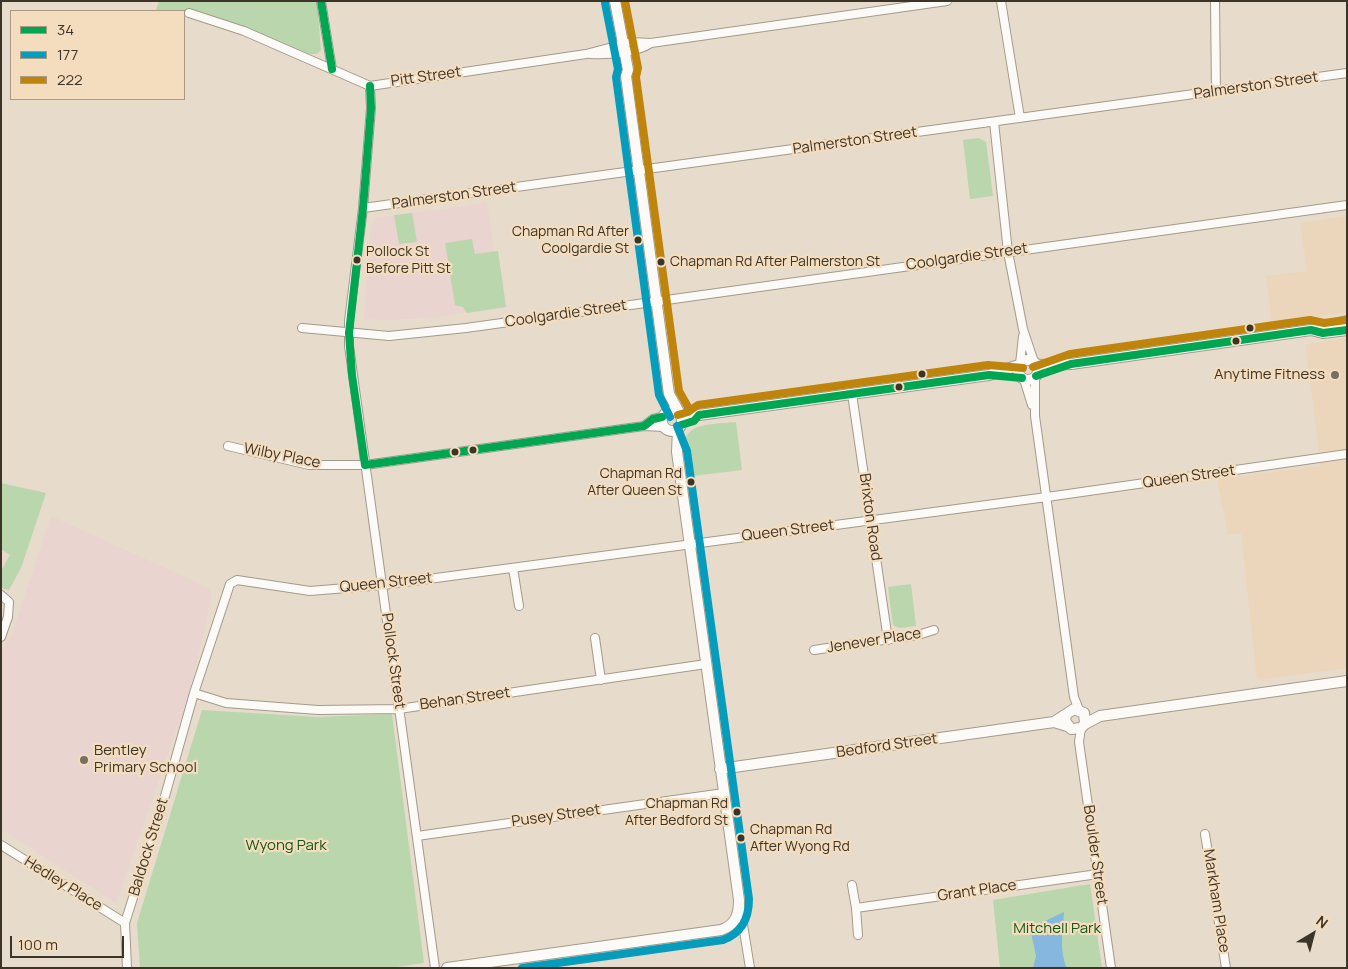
<!DOCTYPE html>
<style>
body{margin:0}
#map{position:relative;width:1348px;height:969px;overflow:hidden;background:#e7dbcb;font-family:Manrope,sans-serif}
canvas{display:block}
.frame{position:absolute;inset:0;border:2px solid #3d3428;pointer-events:none}
.legend{position:absolute;left:10px;top:10px;width:175px;height:90px;box-sizing:border-box;background:#f4ddbe;border:1px solid #ab9982;margin:0;padding:6px 9px;list-style:none;font-size:15px;color:#3d3428}
.legend li{display:flex;align-items:center;gap:10px;height:25px}
.legend b{width:25px;border:1px solid #ab9982}
.north{position:absolute;left:1288px;top:909px;width:50px;height:50px;-webkit-text-stroke:4px #f4ddbe;paint-order:stroke;rotate:37deg;font-size:14px;font-weight:700;line-height:20px;text-align:center;color:#3d3428}
.north::after{content:'';display:block;margin:auto;width:18px;height:22px;background:#3d3428;clip-path:polygon(50% 0,100% 100%,50% 72%,0 100%)}
.scale{position:absolute;left:10px;top:936px;width:114px;height:22px;box-sizing:border-box;border:2px solid #3d3428;border-top:0;padding-left:6px;font-size:15px;line-height:18px;white-space:nowrap;color:#3d3428;-webkit-text-stroke:4px #f4ddbe;paint-order:stroke}
</style>
<div id="map">
<canvas width="1348" height="969"></canvas>
<div class="frame"></div>
<ul class="legend">
<li><b style="height:6px;background:#00a651"></b>34</li>
<li><b style="height:6px;background:#069dbd"></b>177</li>
<li><b style="height:6px;background:#bf840c"></b>222</li>
</ul>
<div class="north">N</div>
<div class="scale">100 m</div>
</div>
<script>
const ctx = document.querySelector('canvas').getContext('2d');
ctx.lineJoin = 'round';
function fill(path, color) { ctx.fillStyle = color; ctx.fill(path, 'evenodd'); }
function stroke(path, color, width, dash) { ctx.strokeStyle = color; ctx.lineWidth = width; ctx.lineCap = dash ? 'butt' : 'round'; ctx.setLineDash(dash || []); ctx.stroke(path); }
function label(font, color, halo, rows, align = 'center') {
  ctx.font = font + ' Manrope,sans-serif'; ctx.lineWidth = 4.5; ctx.setLineDash([]); ctx.textBaseline = 'middle'; ctx.strokeStyle = halo; ctx.fillStyle = color; for (const [text, x, y, turn = 0] of rows) {
    ctx.save(); ctx.translate(x, y); ctx.rotate((+turn || 0) * Math.PI / 180); ctx.textAlign = isNaN(turn) ? turn : align; if (halo) ctx.strokeText(text, 0, 0); ctx.fillText(text, 0, 0); ctx.restore();
  }
}
fill(new Path2D(`
 M 1347,216 L 1347,312 L 1272,324 L 1266,276 L 1307,271 L 1300,223 Z
 M 1347,338 L 1347,668 L 1257,680 L 1241,533 L 1228,535 L 1217,479 L 1321,466 L 1305,344 Z`), '#ebd6bb');
fill(new Path2D(`
 M 487,203 L 494,251 L 498,251 L 506,307 L 438,317 L 388,320 L 364,319 L 371,225 L 377,218 Z
 M 51,516 L 209,588 L 212,595 L 190,691 L 116,903 L 1,829 L 1,653 L 11,637 Z`), '#e9d4cf');
fill(new Path2D(`
 M 159,1 L 317,1 L 321,50 L 317,54 L 308,54 L 195,10 L 156,10 Z
 M 979,138 L 986,142 L 993,196 L 970,199 L 963,140 Z
 M 412,213 L 417,242 L 399,244 L 394,215 Z
 M 472,239 L 475,254 L 498,251 L 506,307 L 467,313 L 463,307 L 455,305 L 445,243 Z
 M 736,422 L 742,470 L 692,476 L 686,438 C 691,422 721,424 736,422 Z
 M 1,483 L 46,493 L 21,568 L 9,590 L 1,588 L 1,571 L 10,555 L 1,549 Z
 M 911,584 L 916,626 L 899,628 L 893,625 L 888,587 Z
 M 202,710 L 317,717 L 392,714 L 424,963 L 390,968 L 140,968 L 137,923 Z
 M 1090,884 L 1102,968 L 1000,968 L 993,900 Z`), '#bad6ac');
fill(new Path2D(`
 M 1064,912 C 1063,930 1059,951 1067,968 L 1033,968 L 1036,956 L 1030,928 Z`), '#86b7de');
const street = new Path2D(`
 M 321,1 L 332,69
 M 1001,1 L 1020,118
 M 1215,1 L 1216,92
 M 189,13 L 244,31 L 370,86 L 586,54 L 631,42 L 651,43 L 947,1
 M 590,54 C 609,55 636,53 651,43
 M 370,86 L 371,108 L 363,208 L 349,321 L 349,346 L 435,968
 M 994,122 L 1008,252 L 1023,329 L 1034,362
 M 363,208 L 1347,73
 M 302,328 L 389,336 L 466,328 L 1347,205
 M 1020,364 L 1023,336
 M 1035,377 L 1035,416 L 1074,697 L 1079,710
 M 1024,379 L 1032,405
 M 852,394 L 888,640
 M 644,426 L 653,419 L 662,417
 M 228,446 L 309,465 L 365,465 L 644,426 L 664,427
 M 513,568 L 519,606
 M 1,595 L 9,602 L 8,617 L 1,637
 M 595,638 L 601,680
 M 814,650 L 918,635 L 934,630
 M 194,693 L 226,703 L 318,710 L 399,709 L 706,664
 M 1081,728 L 1079,742 L 1111,968
 M 1205,834 L 1226,968
 M 417,836 L 724,793
 M 1,845 L 125,923
 M 852,885 L 856,908 L 858,935
 M 740,906 L 750,968
 M 856,908 L 1098,874
 M 127,968 L 125,923 L 165,796 L 194,693 L 230,584 L 237,580 L 310,591 L 383,585 L 1047,497 L 1347,454`);
const secondary = new Path2D(`
 M 615,1 L 628,70 L 626,76 L 669,394 L 679,412
 M 1311,330 L 1323,333 L 1347,330
 M1018 370a10 10 0 1 1 20 0a10 10 0 1 1-20 0Z
 M 1037,365 L 1071,364 L 1311,330 L 1347,321
 M662 421a10 10 0 1 1 20 0a10 10 0 1 1-20 0Z
 M 681,415 L 692,413 L 699,415 L 989,375 L 1019,365
 M 1054,722 L 1074,709 L 1084,713 L 1085,724 L 1081,728 L 1071,729 L 1065,721 L 1066,715
 M 1085,724 L 1100,716 L 1347,681
 M 720,769 L 1054,722 L 1067,726
 M 447,968 L 721,930 C 736,925 739,914 739,900 L 677,452 L 678,429`);
stroke(street, '#a39a8d', 10);
stroke(secondary, '#a39a8d', 12);
stroke(street, '#fbfaf7', 8);
stroke(secondary, '#fbfaf7', 10);
stroke(new Path2D(`
 M 321,1 L 332,69
 M 1036,376 L 1071,364 L 1311,330 L 1323,333 L 1347,330
 M 681,425 L 694,421 L 699,415 L 989,375 L 1022,378
 M 365,465 L 352,375 L 349,333 L 363,208 L 371,108 L 370,86
 M 365,465 L 644,426 L 653,419 L 662,417`), '#00a651', 8);
stroke(new Path2D(`
 M 605,3 L 618,69 L 616,77 L 659,395 L 670,417
 M 522,968 L 723,940 C 742,933 749,918 749,899 L 687,451 L 677,426`), '#069dbd', 8);
stroke(new Path2D(`
 M 625,1 L 638,68 L 636,77 L 679,391 L 688,407
 M 1033,367 L 1070,354 L 1310,320 L 1324,323 L 1346,320
 M 678,415 L 688,412 L 698,405 L 988,365 L 1023,368`), '#bf840c', 8);
for (const [x, y, r, color] of [
 [638,240,4.5,"#3d3428"],
 [357,260,4.5,"#3d3428"],
 [661,262,4.5,"#3d3428"],
 [1250,328,4.5,"#3d3428"],
 [1236,341,4.5,"#3d3428"],
 [922,374,4.5,"#3d3428"],
 [1335,375,5,"#786e61"],
 [899,387,4.5,"#3d3428"],
 [473,450,4.5,"#3d3428"],
 [455,452,4.5,"#3d3428"],
 [691,482,4.5,"#3d3428"],
 [84,760,5,"#786e61"],
 [737,812,4.5,"#3d3428"],
 [741,838,4.5,"#3d3428"]
]) { const dot = new Path2D(); dot.arc(x, y, r, 0, 2 * Math.PI); ctx.fillStyle = color; ctx.fill(dot); stroke(dot, '#f4ddbe', 2); }
label('14px', '#3d3428', '#f4ddbe', [
 ["Chapman Rd After",629,232],
 ["Coolgardie St",629,249],
 ["Pollock St",366,252,"left"],
 ["Before Pitt St",366,269,"left"],
 ["Chapman Rd After Palmerston St",670,262,"left"],
 ["Chapman Rd",682,474],
 ["After Queen St",682,491],
 ["Chapman Rd",728,804],
 ["After Bedford St",728,821],
 ["Chapman Rd",750,830,"left"],
 ["After Wyong Rd",750,847,"left"]
], 'right');
label('15px', '#3d3428', '#f4ddbe', [
 ["Pitt Street",426,77,-8],
 ["Palmerston Street",1256,86,-8],
 ["Palmerston Street",855,141,-8],
 ["Palmerston Street",454,196,-8],
 ["Coolgardie Street",967,257,-8],
 ["Coolgardie Street",566,314,-8],
 ["Wilby Place",282,456,11],
 ["Queen Street",1189,477,-8],
 ["Brixton Road",870,517,82],
 ["Queen Street",788,531,-7],
 ["Queen Street",386,583,-6],
 ["Jenever Place",874,641,-9],
 ["Pollock Street",393,661,82],
 ["Behan Street",465,699,-8],
 ["Bedford Street",887,746,-8],
 ["Pusey Street",556,816,-8],
 ["Baldock Street",149,847,-73],
 ["Boulder Street",1095,855,82],
 ["Hedley Place",63,884,32],
 ["Grant Place",977,891,-8],
 ["Markham Place",1216,901,81]
]);
label('15px', '#3d3428', '#f4ddbe', [
 ["Anytime Fitness",1325,375],
 ["Bentley",94,751,"left"],
 ["Primary School",94,768,"left"]
], 'right');
label('15px', '#135714', '#f4ddbe', [
 ["Wyong Park",286,846],
 ["Mitchell Park",1057,929]
]);
</script>
